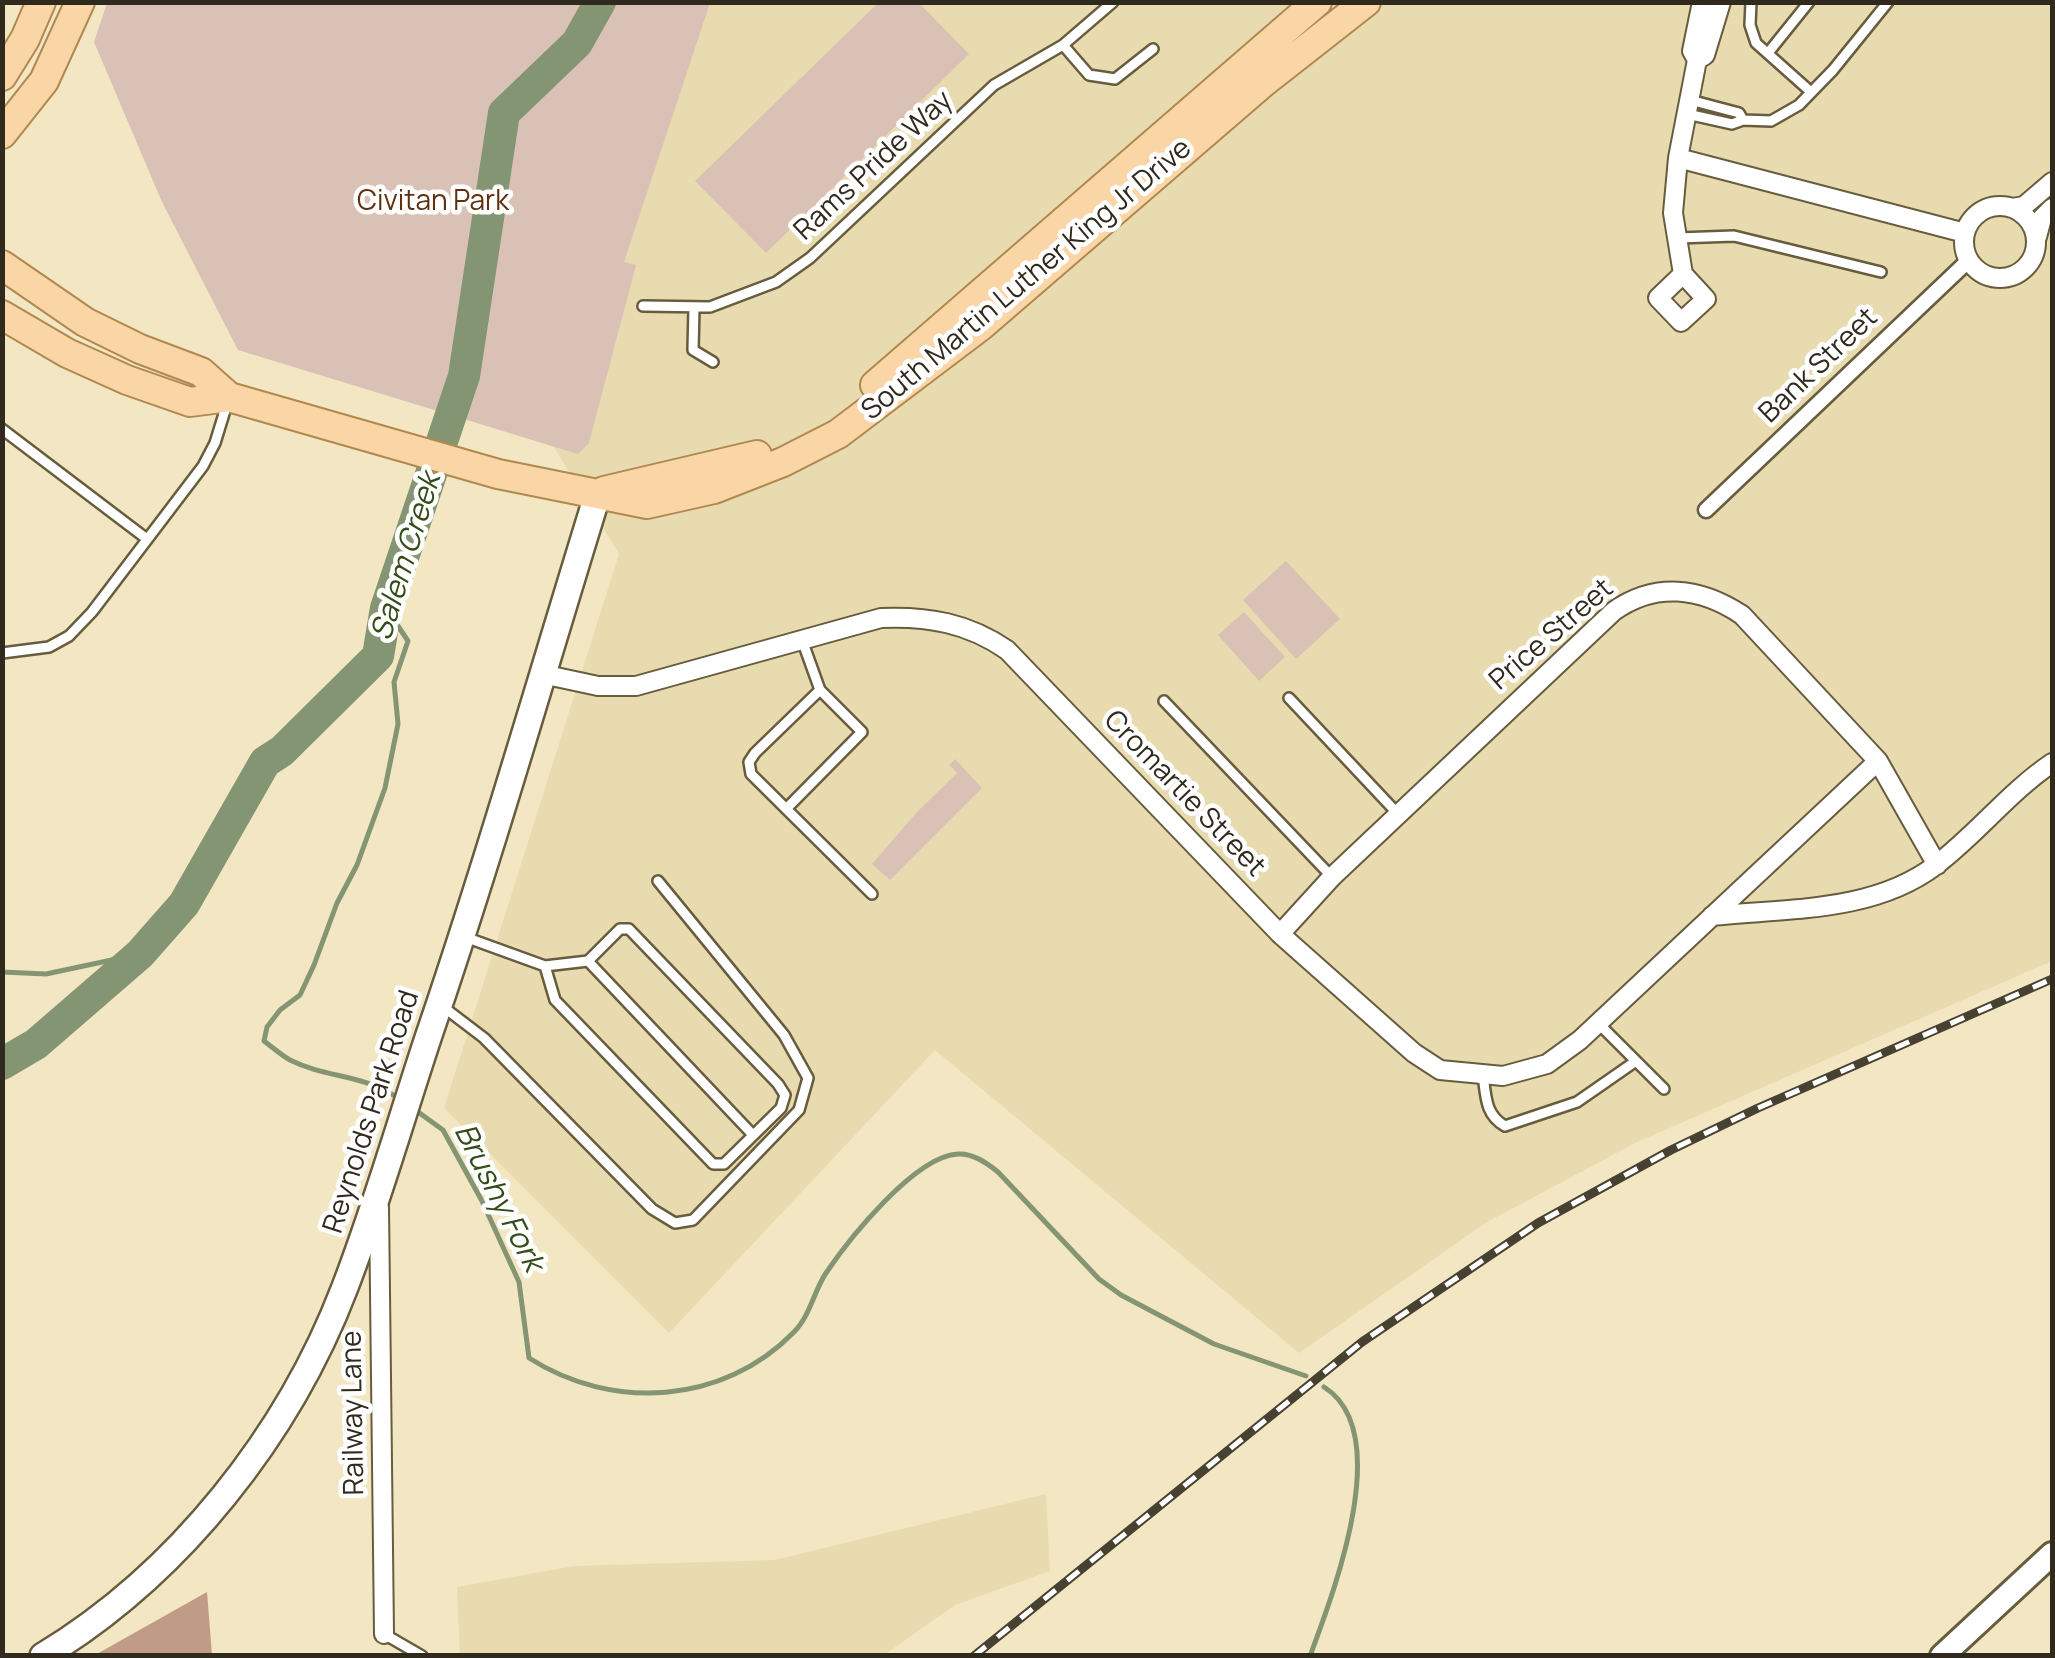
<!DOCTYPE html>
<style>
body{margin:0}
#map{position:relative;width:2055px;height:1658px;overflow:hidden;background:#f2e6c3;font-family:Manrope,sans-serif}
canvas{display:block}
.frame{position:absolute;inset:0;border:5px solid #2f2a1d;pointer-events:none}
</style>
<div id="map">
<canvas width="2055" height="1658"></canvas>
<div class="frame"></div>
</div>
<script>
const ctx = document.querySelector('canvas').getContext('2d');
ctx.lineJoin = 'round';
function fill(path, color) { ctx.fillStyle = color; ctx.fill(path, 'evenodd'); }
function stroke(path, color, width, dash) { ctx.strokeStyle = color; ctx.lineWidth = width; ctx.lineCap = dash ? 'butt' : 'round'; ctx.setLineDash(dash || []); ctx.stroke(path); }
function label(font, color, halo, rows, align = 'center') {
  ctx.font = font + ' Manrope,sans-serif'; ctx.lineWidth = 9; ctx.setLineDash([]); ctx.textBaseline = 'middle'; ctx.strokeStyle = halo; ctx.fillStyle = color; for (const [text, x, y, turn = 0] of rows) {
    ctx.save(); ctx.translate(x, y); ctx.rotate((+turn || 0) * Math.PI / 180); ctx.textAlign = isNaN(turn) ? turn : align; if (halo) ctx.strokeText(text, 0, 0); ctx.fillText(text, 0, 0); ctx.restore();
  }
}
fill(new Path2D(`
 M 679,3 L 2052,3 L 2052,961 L 1635,1143 L 1487,1222 L 1299,1353 L 935,1050 L 669,1333 L 444,1108 L 619,554 L 546,434 Z
 M 1046,1494 L 1050,1571 L 955,1605 L 884,1655 L 460,1655 L 457,1587 L 574,1566 L 775,1560 Z`), '#e9dbb0');
fill(new Path2D(`
 M 107,3 L 710,3 L 624,262 L 636,265 L 589,443 L 578,454 L 238,350 L 162,202 L 94,42 Z
 M 878,3 L 919,3 L 969,54 L 766,253 L 695,181 Z
 M 1286,561 L 1340,619 L 1296,659 L 1243,600 Z
 M 1244,612 L 1285,657 L 1259,681 L 1218,635 Z
 M 955,759 L 982,788 L 890,880 L 872,864 L 917,812 L 957,773 L 949,765 Z`), '#d9c2b5');
fill(new Path2D(`
 M 207,1592 L 212,1655 L 95,1655 Z`), '#c09c87');
stroke(new Path2D(`
 M 386,608 L 408,641 L 394,682 L 398,724 L 385,788 L 357,865 L 337,903 L 314,965 L 300,995 L 280,1010 L 267,1027 L 264,1041 C 272,1047 281,1055 290,1060 C 328,1079 363,1073 401,1100
 M 2,972 L 46,974 L 140,954
 M 414,1109 L 443,1130 L 482,1201 L 519,1282 L 529,1358 C 612,1411 723,1405 794,1332 C 810,1316 814,1291 826,1273 C 849,1239 915,1156 958,1154 C 973,1153 987,1163 998,1172 L 1099,1279 L 1121,1295 L 1214,1344 L 1306,1376
 M 1310,1656 C 1333,1594 1396,1432 1324,1387`), '#849574', 5);
stroke(new Path2D(`
 M 2,1064 L 36,1044 L 140,954 L 184,904 L 265,762 L 282,751 L 378,656 L 386,608 L 464,376 L 504,113 L 577,43 L 600,2`), '#849574', 32);
const service = new Path2D(`
 M 1751,2 L 1750,25 L 1756,43 L 1811,92
 M 1063,45 L 1089,75 L 1115,79 L 1153,49
 M 1768,53 L 1809,2
 M 1690,100 L 1739,113 L 1743,120
 M 1687,114 L 1732,124 L 1743,120 L 1771,121 L 1799,105 L 1833,70 L 1888,2
 M 1678,238 L 1734,236 L 1881,272
 M 643,306 L 710,307 L 776,282 L 810,258 L 994,85 L 1063,45 L 1113,2
 M 694,307 L 693,350 L 713,362
 M 2,429 L 147,539
 M 802,640 L 820,690 L 755,753 L 749,762 L 751,774 L 872,894
 M 2,653 L 49,647 L 69,636 L 92,612 L 203,466 L 215,443 L 227,404
 M 1289,698 L 1398,814
 M 1164,701 L 1332,877
 M 786,809 L 862,732 L 820,690
 M 465,937 L 545,966 L 555,1000 L 713,1164 L 724,1164 L 781,1108 L 785,1095 L 778,1084 L 629,929 L 620,929 L 588,961 L 545,966
 M 588,961 L 753,1135
 M 442,1006 L 484,1038 L 652,1209 L 675,1223 L 693,1220 L 799,1110 L 808,1078 L 784,1035 L 658,881
 M 1598,1023 L 1664,1089
 M 1483,1075 C 1486,1096 1485,1115 1505,1126 L 1577,1102 L 1636,1061
 M 384,1634 L 422,1656`);
const pedestrian = new Path2D(`
 M 1706,510 L 1969,260`);
const minor = new Path2D(`
 M 1697,60 L 1705,55 L 1721,2
 M 1678,158 L 1965,233
 M1964 242a36 36 0 1 1 72 0a36 36 0 1 1-72 0Z
 M 2012,208 L 2024,206 L 2052,182
 M 2037,237 L 2042,218 L 2052,208
 M 1683,274 L 1658,298 L 1681,322 L 1706,299 L 1683,274 L 1673,213 L 1678,158 L 1697,60 L 1692,51 L 1702,2
 M 542,674 L 598,686 L 636,686 L 881,618 C 928,616 968,623 1007,650 L 1280,934 L 1414,1053 L 1440,1070 L 1503,1076 L 1547,1064 L 1580,1040 L 1878,761
 M 1712,916 C 1787,908 1873,913 1936,865 C 1977,834 2009,792 2052,763
 M 1280,934 L 1332,877 L 1614,611 C 1655,582 1700,587 1742,615 L 1878,761 L 1937,865
 M 379,1207 L 384,1634`);
const tertiary = new Path2D(`
 M 1942,1656 L 2052,1554`);
const secondary = new Path2D(`
 M 43,1656 C 179,1574 289,1434 345,1287 C 377,1204 401,1119 429,1035 C 490,856 542,674 598,493`);
const primary = new Path2D(`
 M 2,76 L 25,39 L 41,2
 M 2,134 L 44,81 L 80,2
 M 2,265 L 85,322 L 140,349 L 201,372 L 229,397
 M 2,315 L 67,353 L 127,380 L 190,402 L 229,397 L 498,474 L 647,504 L 714,489 L 783,462 L 838,434 L 982,325 L 1264,82 L 1366,2
 M 875,385 L 1317,2
 M 604,491 L 757,455`);
stroke(service, '#675d3e', 14);
stroke(pedestrian, '#675d3e', 19);
stroke(minor, '#675d3e', 22);
stroke(tertiary, '#675d3e', 28);
stroke(secondary, '#675d3e', 30);
stroke(primary, '#b08850', 32);
stroke(service, '#fff', 9);
stroke(pedestrian, '#fff', 14);
stroke(minor, '#fff', 18);
stroke(tertiary, '#fff', 22);
stroke(secondary, '#fff', 25);
stroke(primary, '#fad6a7', 28);
const rail = new Path2D(`
 M 974,1656 L 1362,1342 L 1538,1223 L 1671,1150 L 1758,1108 L 2052,979`);
stroke(rail, '#474131', 9);
stroke(rail, '#fff', 5, [15]);
label('28px', '#2f2a1d', '#fff', [
 ["Rams Pride Way",874,166,-43],
 ["South Martin Luther King Jr Drive",1027,280,-40],
 ["Bank Street",1819,366,-44],
 ["Price Street",1552,635,-41],
 ["Cromartie Street",1184,794,46],
 ["Reynolds Park Road",372,1112,-72],
 ["Railway Lane",354,1413,-91]
]);
label('28px', '#60310e', '#fff', [
 ["Civitan Park",433,202]
]);
label('italic 30px', '#344c18', '#fff', [
 ["Salem Creek",407,557,-73],
 ["Brushy Fork",498,1198,63]
]);
</script>
